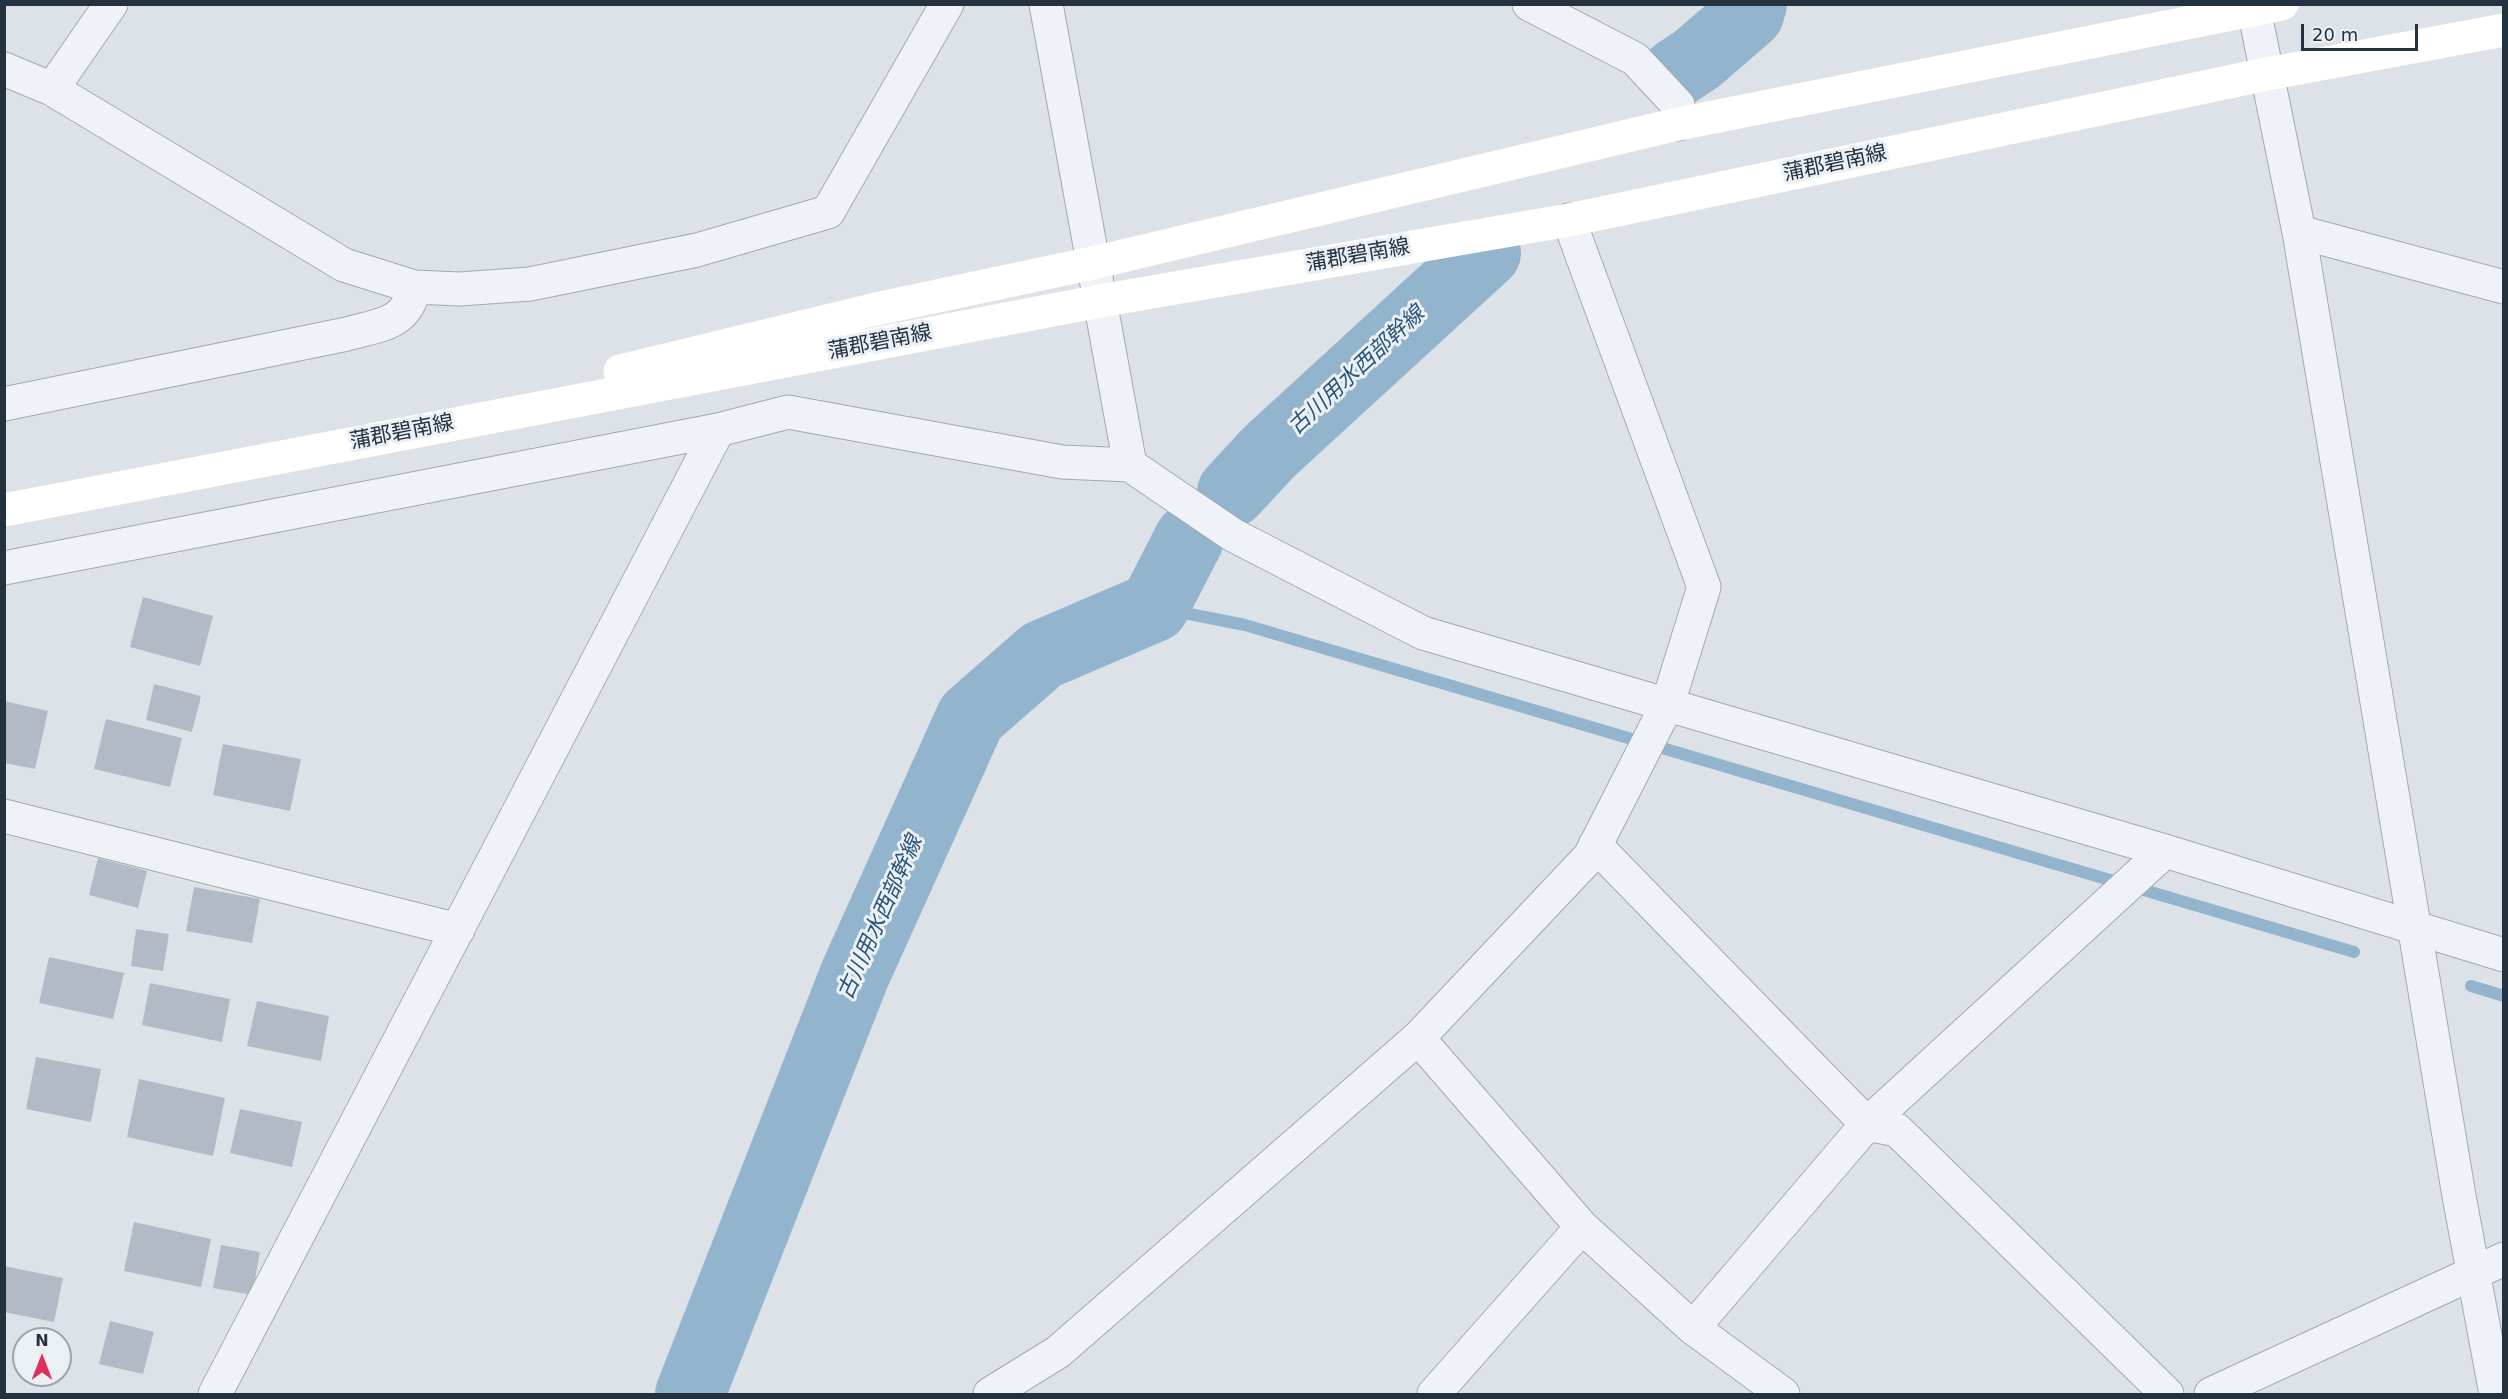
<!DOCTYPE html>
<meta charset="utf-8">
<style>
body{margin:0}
#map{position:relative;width:2508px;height:1399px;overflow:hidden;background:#dce2e8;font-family:"DejaVu Sans",sans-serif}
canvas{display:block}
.frame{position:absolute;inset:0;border:6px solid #243140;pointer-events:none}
.north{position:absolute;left:12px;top:1327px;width:60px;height:60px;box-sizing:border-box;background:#ebf0f5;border:2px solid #9ba4ad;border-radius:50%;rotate:0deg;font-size:16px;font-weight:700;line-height:24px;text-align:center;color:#243140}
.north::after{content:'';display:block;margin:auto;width:21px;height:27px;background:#dd315c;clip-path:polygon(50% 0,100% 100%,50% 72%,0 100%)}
.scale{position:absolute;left:2301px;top:24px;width:117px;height:27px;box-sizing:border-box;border:3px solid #243140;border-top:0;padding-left:8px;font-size:18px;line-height:21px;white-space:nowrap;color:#243140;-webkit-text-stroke:4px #ebf0f5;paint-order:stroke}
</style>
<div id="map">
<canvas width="2508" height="1399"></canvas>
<div class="frame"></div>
<div class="north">N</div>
<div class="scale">20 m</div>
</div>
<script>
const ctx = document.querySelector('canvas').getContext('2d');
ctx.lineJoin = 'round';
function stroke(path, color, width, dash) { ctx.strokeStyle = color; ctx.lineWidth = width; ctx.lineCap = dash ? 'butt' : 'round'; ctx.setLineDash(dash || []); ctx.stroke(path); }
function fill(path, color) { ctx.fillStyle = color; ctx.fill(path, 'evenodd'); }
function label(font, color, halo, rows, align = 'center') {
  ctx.font = font + ' "DejaVu Sans","Noto Sans JP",sans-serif'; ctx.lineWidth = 6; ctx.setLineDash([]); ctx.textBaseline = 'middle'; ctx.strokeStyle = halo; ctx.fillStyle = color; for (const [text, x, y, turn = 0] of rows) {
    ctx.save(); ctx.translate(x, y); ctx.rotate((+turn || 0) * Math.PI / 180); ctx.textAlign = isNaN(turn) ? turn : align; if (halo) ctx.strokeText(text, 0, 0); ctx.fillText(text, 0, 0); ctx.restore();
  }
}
stroke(new Path2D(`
 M 1154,607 L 1245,625 L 2354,952
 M 2471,986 L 2504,996`), '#92b4cc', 12);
stroke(new Path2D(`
 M 1676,73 L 1697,59 L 1749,14 L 1752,4
 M 1232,492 L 1269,452 L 1486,253
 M 690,1394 L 855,974 L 971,717 L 1042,655 L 1154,607 L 1189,539`), '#92b4cc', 70);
fill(new Path2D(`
 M 143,597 L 213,616 L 200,666 L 130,647 Z
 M 154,684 L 201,696 L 192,732 L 146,720 Z
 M 4,701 L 48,711 L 35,769 L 4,763 Z
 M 106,719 L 182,738 L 170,787 L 94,769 Z
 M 223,744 L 301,759 L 290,811 L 213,795 Z
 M 98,858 L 147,871 L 138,908 L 89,895 Z
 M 194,887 L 260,899 L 252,943 L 186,931 Z
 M 136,929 L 169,934 L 163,971 L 131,966 Z
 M 49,957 L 124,973 L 113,1019 L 39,1003 Z
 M 150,983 L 230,999 L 222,1042 L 142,1025 Z
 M 257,1001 L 329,1016 L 321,1061 L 247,1046 Z
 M 36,1057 L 101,1069 L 91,1122 L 26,1109 Z
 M 139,1079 L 225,1098 L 213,1156 L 127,1137 Z
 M 240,1109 L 302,1122 L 292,1167 L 230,1153 Z
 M 134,1222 L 211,1239 L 201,1287 L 124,1271 Z
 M 221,1245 L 260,1252 L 252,1295 L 213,1288 Z
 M 4,1266 L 63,1278 L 54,1322 L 4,1312 Z
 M 110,1321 L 154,1332 L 143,1374 L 99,1364 Z`), '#b2bbc5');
const minor = new Path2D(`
 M 1046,4 L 1130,465
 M 1529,4 L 1635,59 L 1678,105 L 1678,124
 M 4,69 L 52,89 L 344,265 L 414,287 L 460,289 L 530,284 L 697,250 L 828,212 L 947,4
 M 52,89 L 111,4
 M 2299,232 L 2504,287
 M 4,404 L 347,334 C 378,325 408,325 414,287
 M 4,568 L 718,430 L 788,412 L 1062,462 L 1130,465 L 1233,535 L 1423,633 L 2165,851 L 2504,955
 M 4,816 L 458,930
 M 1595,845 L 1867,1124 L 1897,1130 L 2167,1394
 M 1418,1038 L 1582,1227 L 1693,1328 L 1783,1394
 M 1693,1328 L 1867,1124 L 2165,851
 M 215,1394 L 718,430
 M 990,1394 L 1058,1352 L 1418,1038 L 1590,856 L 1668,703 L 1704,587 L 1569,220
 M 1434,1394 L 1582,1227
 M 2211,1394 L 2504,1259`);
const tertiary = new Path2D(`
 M 2253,4 L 2299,232 L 2459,1196 L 2496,1394`);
stroke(minor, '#a1a9b2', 35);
stroke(tertiary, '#a1a9b2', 35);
stroke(minor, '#eff2f6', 33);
stroke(tertiary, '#eff2f6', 33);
stroke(new Path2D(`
 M 620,371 L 876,309 L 1093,263 L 1678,124 L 2282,4
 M 4,510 L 1100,301 L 1569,220 L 2267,74 L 2504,30`), '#fff', 33);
label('21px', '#243140', '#ebf0f5', [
 ["蒲郡碧南線",1835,164,-12],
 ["蒲郡碧南線",1358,256,-10],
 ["蒲郡碧南線",880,343,-11],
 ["蒲郡碧南線",402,433,-11]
]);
label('italic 22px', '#2a5478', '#ebf0f5', [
 ["古川用水西部幹線",1357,371,-43],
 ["古川用水西部幹線",881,918,-66]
]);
</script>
